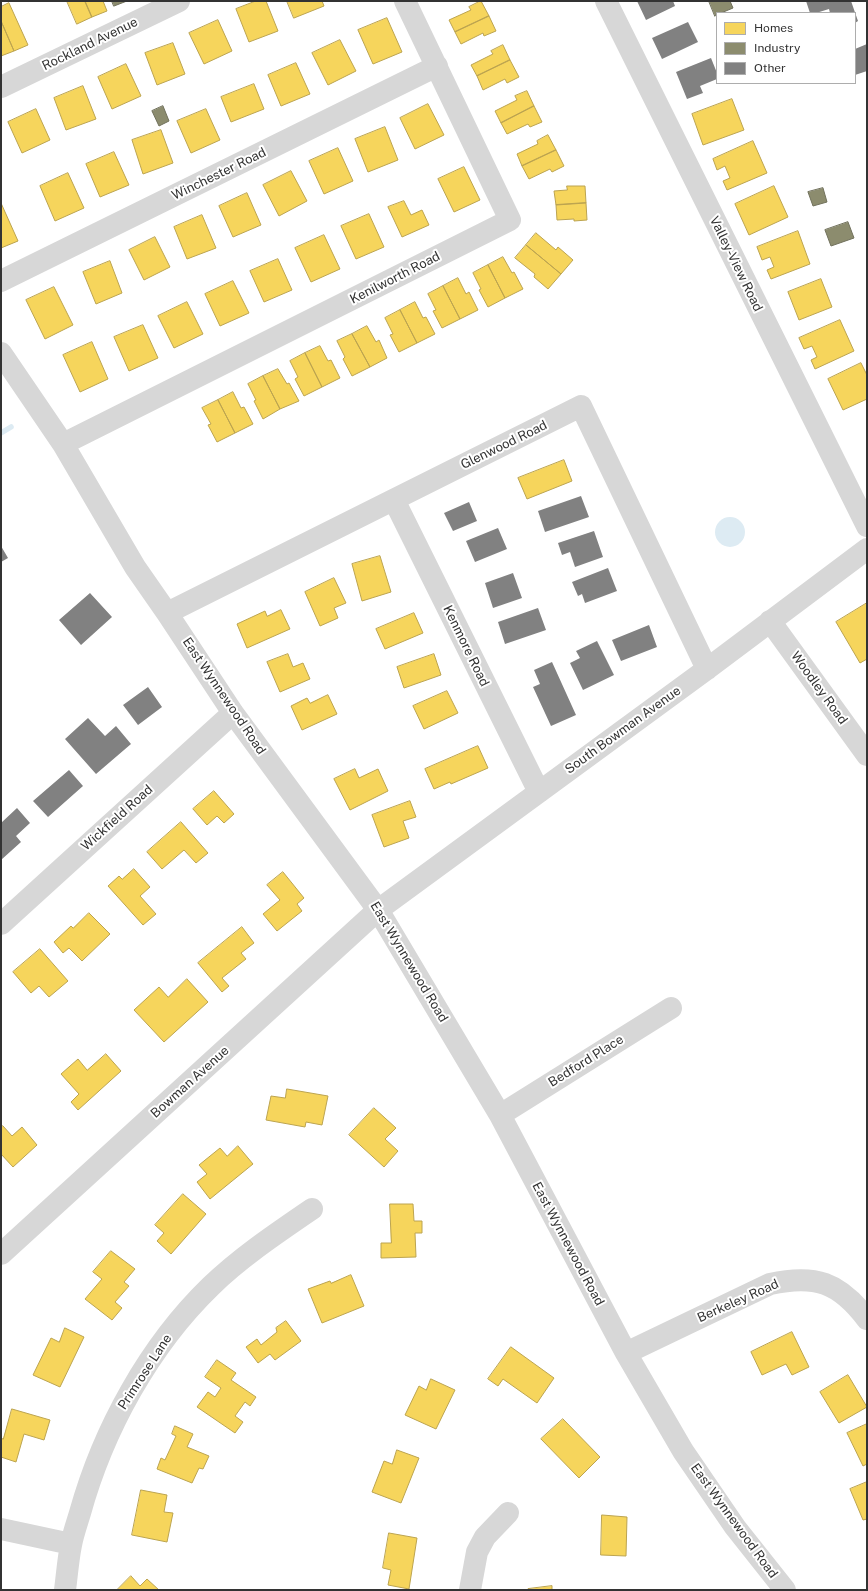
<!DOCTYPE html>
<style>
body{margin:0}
#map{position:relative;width:868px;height:1591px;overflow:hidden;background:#fff;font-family:"Public Sans",sans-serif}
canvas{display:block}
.frame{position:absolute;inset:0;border:2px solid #333;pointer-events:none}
.legend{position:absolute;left:716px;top:12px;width:140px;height:72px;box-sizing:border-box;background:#fff;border:1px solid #adadad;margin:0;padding:5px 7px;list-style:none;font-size:12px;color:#333}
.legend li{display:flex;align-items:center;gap:8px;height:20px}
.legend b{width:20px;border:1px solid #adadad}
</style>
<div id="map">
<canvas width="868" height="1591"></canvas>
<div class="frame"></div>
<ul class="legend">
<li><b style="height:11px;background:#f6d55c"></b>Homes</li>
<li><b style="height:11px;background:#8c8c6e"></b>Industry</li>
<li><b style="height:11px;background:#818181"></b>Other</li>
</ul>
</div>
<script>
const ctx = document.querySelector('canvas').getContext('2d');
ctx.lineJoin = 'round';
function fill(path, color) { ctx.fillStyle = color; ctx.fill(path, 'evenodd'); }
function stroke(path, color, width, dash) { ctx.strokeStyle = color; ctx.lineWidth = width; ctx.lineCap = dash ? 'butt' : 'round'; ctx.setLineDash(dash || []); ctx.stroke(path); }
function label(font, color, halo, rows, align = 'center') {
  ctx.font = font + ' "Public Sans",sans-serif'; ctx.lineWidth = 4; ctx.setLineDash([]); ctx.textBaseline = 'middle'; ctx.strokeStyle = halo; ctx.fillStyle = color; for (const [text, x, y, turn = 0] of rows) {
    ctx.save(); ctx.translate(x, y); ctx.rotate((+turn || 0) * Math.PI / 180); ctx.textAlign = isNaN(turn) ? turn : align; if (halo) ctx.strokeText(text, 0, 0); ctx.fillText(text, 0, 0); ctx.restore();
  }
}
fill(new Path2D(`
 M715 532a15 15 0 1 1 30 0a15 15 0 1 1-30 0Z`), '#ddebf3');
const homes = new Path2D(`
 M 67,1 L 85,1 L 92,17 L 77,24 Z
 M 85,1 L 103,1 L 107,11 L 92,17 Z
 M 256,1 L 266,1 L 278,31 L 249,42 L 236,9 Z
 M 287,1 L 322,1 L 324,6 L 294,18 Z
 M 481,1 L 489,16 L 455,32 L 449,20 L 471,10 L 469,7 Z
 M 9,3 L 28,45 L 14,51 L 1,21 L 1,7 Z
 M 489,16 L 496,31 L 484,36 L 483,33 L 461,44 L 455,32 Z
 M 387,18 L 402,52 L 373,64 L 358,30 Z
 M 218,20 L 232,51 L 204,64 L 189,33 Z
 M 1,21 L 14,51 L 1,56 Z
 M 340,40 L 356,71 L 328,85 L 312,53 Z
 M 173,43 L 185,74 L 157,85 L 145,53 Z
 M 503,45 L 510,60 L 477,76 L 471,65 L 493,54 L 491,51 Z
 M 510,60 L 519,77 L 507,83 L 505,79 L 483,90 L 477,76 Z
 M 296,63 L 310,94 L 281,106 L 268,75 Z
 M 126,64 L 141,96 L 112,109 L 98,77 Z
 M 254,84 L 264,109 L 231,122 L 221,97 Z
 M 83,86 L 96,119 L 66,130 L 54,98 Z
 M 527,91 L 534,106 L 501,123 L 495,111 L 517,100 L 515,96 Z
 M 732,99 L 744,130 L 703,145 L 692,114 Z
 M 428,104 L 444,135 L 415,149 L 400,118 Z
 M 534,106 L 542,122 L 530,127 L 528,124 L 507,134 L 501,123 Z
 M 36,109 L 50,140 L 22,153 L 8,122 Z
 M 206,109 L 220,140 L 191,153 L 177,121 Z
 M 385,127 L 398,160 L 368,172 L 355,139 Z
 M 161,130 L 173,163 L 143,174 L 132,140 Z
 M 548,135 L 556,150 L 522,166 L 517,154 L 538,144 L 537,141 Z
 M 753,141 L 767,173 L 727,190 L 723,181 L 730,178 L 725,166 L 717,170 L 713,159 Z
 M 338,148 L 353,181 L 324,194 L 309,161 Z
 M 556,150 L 564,166 L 552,172 L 550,169 L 529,179 L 522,166 Z
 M 114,152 L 129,185 L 100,197 L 86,164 Z
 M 464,167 L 480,200 L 454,212 L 438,179 Z
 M 291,171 L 307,201 L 279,216 L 263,185 Z
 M 68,173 L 84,208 L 55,221 L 40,186 Z
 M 567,186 L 585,186 L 586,203 L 556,205 L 554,191 L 567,190 Z
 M 774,186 L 788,217 L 749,235 L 735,204 Z
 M 247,193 L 261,225 L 233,237 L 219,206 Z
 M 404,201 L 411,215 L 422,210 L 429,225 L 402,237 L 388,207 Z
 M 1,203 L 18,241 L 1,248 Z
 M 586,203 L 587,220 L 574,221 L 574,219 L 557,220 L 556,205 Z
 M 369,214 L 384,247 L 356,259 L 341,226 Z
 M 202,215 L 216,248 L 187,259 L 174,227 Z
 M 798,231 L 810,264 L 771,279 L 767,270 L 774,267 L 770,257 L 762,260 L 757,247 Z
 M 536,233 L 556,250 L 558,247 L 573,260 L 561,274 L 526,245 Z
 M 324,235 L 340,269 L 311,282 L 295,248 Z
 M 155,237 L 170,267 L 144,280 L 129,250 Z
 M 526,245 L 561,274 L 548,289 L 534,277 L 535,274 L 515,258 Z
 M 503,257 L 512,273 L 514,272 L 523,289 L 505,298 L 488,265 Z
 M 278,259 L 292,290 L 264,302 L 250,271 Z
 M 110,261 L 122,293 L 96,304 L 83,272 Z
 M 488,265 L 505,298 L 488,307 L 479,290 L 481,289 L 473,273 Z
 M 458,278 L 466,294 L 469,292 L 478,310 L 460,319 L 443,286 Z
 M 821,279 L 832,307 L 799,320 L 788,292 Z
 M 233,281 L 249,313 L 220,326 L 205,294 Z
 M 443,286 L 460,319 L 442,328 L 433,311 L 436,310 L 428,294 Z
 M 54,287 L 73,325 L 45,339 L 26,300 Z
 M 187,302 L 203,334 L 174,348 L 158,316 Z
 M 415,302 L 423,318 L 426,317 L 435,334 L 417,343 L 400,310 Z
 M 400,310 L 417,343 L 399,352 L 390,335 L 393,334 L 385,318 Z
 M 840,320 L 854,351 L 815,369 L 811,360 L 817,357 L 812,346 L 804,349 L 799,338 Z
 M 143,325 L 158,358 L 129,371 L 114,337 Z
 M 367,326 L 376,342 L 379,340 L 387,358 L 370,367 L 352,334 Z
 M 352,334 L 370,367 L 352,376 L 343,359 L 345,357 L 337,341 Z
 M 92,342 L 108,379 L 80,392 L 63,355 Z
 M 320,346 L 328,361 L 331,360 L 340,378 L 322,387 L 305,353 Z
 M 305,353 L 322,387 L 304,396 L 295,379 L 298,377 L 290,361 Z
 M 861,363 L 867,375 L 867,399 L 843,410 L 828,379 Z
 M 278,369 L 287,384 L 289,383 L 299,401 L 280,409 L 263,376 Z
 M 263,376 L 280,409 L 263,419 L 254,401 L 256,400 L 248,384 Z
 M 233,392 L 241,408 L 244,407 L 253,424 L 235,433 L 218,400 Z
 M 218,400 L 235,433 L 217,442 L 208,425 L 211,424 L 202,408 Z
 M 564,460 L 572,481 L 527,499 L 518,478 Z
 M 380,556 L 391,592 L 362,601 L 352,564 Z
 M 334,578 L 346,603 L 334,608 L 338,618 L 320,626 L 305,592 Z
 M 867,603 L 867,659 L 860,663 L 836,622 Z
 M 281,610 L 290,629 L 247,648 L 237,624 L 265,611 L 267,616 Z
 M 414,613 L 423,633 L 385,649 L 376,629 Z
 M 288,654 L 293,667 L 303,663 L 310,679 L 280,692 L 267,662 Z
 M 434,654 L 441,675 L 404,688 L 397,667 Z
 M 447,691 L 458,713 L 424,729 L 413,706 Z
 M 328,695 L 337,714 L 302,730 L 291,706 L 307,698 L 310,703 Z
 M 478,746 L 488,768 L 451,784 L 450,782 L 434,789 L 425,769 Z
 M 355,769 L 359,778 L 378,769 L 388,791 L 350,810 L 334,779 Z
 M 214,791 L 234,814 L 224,823 L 217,816 L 207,825 L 193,809 Z
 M 410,801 L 416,817 L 403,821 L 409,838 L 384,847 L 372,815 Z
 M 181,822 L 208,853 L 196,863 L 184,850 L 162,869 L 147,852 Z
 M 134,869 L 150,887 L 140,896 L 156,914 L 143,925 L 108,886 L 119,876 L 122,879 Z
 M 283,872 L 304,898 L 297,904 L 302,911 L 277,931 L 263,914 L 280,900 L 267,885 Z
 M 89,913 L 110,934 L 82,961 L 69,948 L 63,953 L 54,942 L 71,926 L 73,928 Z
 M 242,927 L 254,943 L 241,953 L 246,959 L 222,978 L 229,986 L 222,992 L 198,963 Z
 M 40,949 L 68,981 L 49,997 L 39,986 L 31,993 L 13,972 Z
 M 187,979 L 208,1002 L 164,1042 L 134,1010 L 159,987 L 168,997 Z
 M 106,1054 L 121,1071 L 78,1110 L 71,1102 L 79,1094 L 61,1074 L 78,1059 L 87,1070 Z
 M 287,1089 L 328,1096 L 322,1125 L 306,1122 L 305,1127 L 266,1120 L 271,1096 L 285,1098 Z
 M 374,1108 L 396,1128 L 385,1139 L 398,1151 L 384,1167 L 349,1135 Z
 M 3,1126 L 12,1136 L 22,1127 L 37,1145 L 13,1167 L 1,1154 L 1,1127 Z
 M 238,1146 L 253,1164 L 210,1199 L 197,1182 L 207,1174 L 199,1165 L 220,1148 L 227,1156 Z
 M 183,1194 L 206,1214 L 171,1254 L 157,1241 L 164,1233 L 155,1225 Z
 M 390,1204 L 413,1204 L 414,1221 L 422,1221 L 422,1233 L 415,1233 L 416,1257 L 381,1258 L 381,1243 L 391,1243 Z
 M 111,1251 L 135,1269 L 124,1282 L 129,1286 L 115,1302 L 122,1308 L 112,1320 L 85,1299 L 102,1279 L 93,1272 Z
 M 351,1275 L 364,1306 L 322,1323 L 308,1289 L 330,1281 L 331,1283 Z
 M 286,1321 L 301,1341 L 275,1360 L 270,1354 L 258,1363 L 246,1347 L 257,1339 L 261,1345 L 277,1332 L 276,1328 Z
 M 65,1328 L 84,1337 L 60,1387 L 33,1375 L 51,1338 L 59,1342 Z
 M 792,1332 L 809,1367 L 792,1375 L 786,1364 L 762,1375 L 751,1352 Z
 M 511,1347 L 554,1378 L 537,1403 L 503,1379 L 498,1386 L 488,1379 Z
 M 217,1360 L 236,1373 L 231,1380 L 256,1397 L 250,1406 L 245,1402 L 235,1416 L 243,1422 L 235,1433 L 197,1407 L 208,1392 L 215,1397 L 221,1388 L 205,1377 Z
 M 848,1375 L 867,1407 L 839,1423 L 820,1392 Z
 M 431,1379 L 455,1390 L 436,1429 L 405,1415 L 419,1386 L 426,1390 Z
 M 12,1409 L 50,1420 L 44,1440 L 24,1434 L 16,1462 L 1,1457 L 1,1438 L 3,1439 Z
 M 563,1419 L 600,1457 L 579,1478 L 541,1439 Z
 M 867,1424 L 867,1464 L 863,1466 L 847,1433 Z
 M 175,1426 L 193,1434 L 187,1447 L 209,1456 L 203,1469 L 199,1468 L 192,1483 L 157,1469 L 161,1458 L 165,1460 L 176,1436 L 172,1434 Z
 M 397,1450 L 419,1458 L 401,1503 L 372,1492 L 384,1461 L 392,1464 Z
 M 867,1482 L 867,1519 L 863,1520 L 850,1489 Z
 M 141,1490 L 167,1495 L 164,1512 L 173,1513 L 167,1542 L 132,1535 Z
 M 602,1515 L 627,1517 L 626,1556 L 601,1555 Z
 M 389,1533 L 417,1538 L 409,1589 L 388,1585 L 391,1570 L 383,1568 Z
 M 131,1576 L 140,1586 L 147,1579 L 159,1590 L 117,1590 Z
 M 552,1586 L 552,1590 L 528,1590 L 528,1589 Z`);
fill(homes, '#f6d55c');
stroke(homes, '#bca450', 1);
const industry = new Path2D(`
 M 112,1 L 127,1 L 114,6 Z
 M 709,1 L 730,1 L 733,8 L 721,13 L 717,13 L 715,16 Z
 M 163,106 L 169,121 L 159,126 L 152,111 Z
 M 823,188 L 827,202 L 813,206 L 808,192 Z
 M 848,222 L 854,238 L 831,246 L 825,230 Z`);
fill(industry, '#8c8c6e');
stroke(industry, '#71715c', 1);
stroke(new Path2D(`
 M 1,433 L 11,427`), '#ddebf3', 5.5);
fill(new Path2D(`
 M 637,1 L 673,1 L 675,6 L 646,20 Z
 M 806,1 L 851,1 L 858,21 L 855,23 L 855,13 L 830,13 L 829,9 L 816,13 L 810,13 Z
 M 688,22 L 698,42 L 662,59 L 652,38 Z
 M 867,44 L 867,71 L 855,75 L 855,49 Z
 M 711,58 L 717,73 L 717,79 L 700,86 L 703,93 L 687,99 L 676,72 Z
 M 581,496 L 589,517 L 545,532 L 538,511 Z
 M 469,502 L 477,521 L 453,531 L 444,513 Z
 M 498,528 L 507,549 L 475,562 L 466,541 Z
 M 594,531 L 603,557 L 575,567 L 570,552 L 562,555 L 558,543 Z
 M 1,546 L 8,558 L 1,562 Z
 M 608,568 L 617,591 L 585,603 L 582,594 L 578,596 L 572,582 Z
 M 513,573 L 522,598 L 493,608 L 485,583 Z
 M 90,593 L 112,617 L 81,645 L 59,620 Z
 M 538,608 L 546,630 L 505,644 L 498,622 Z
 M 649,625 L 657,647 L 621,661 L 612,640 Z
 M 597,641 L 614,675 L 583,690 L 570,663 L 580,658 L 576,651 Z
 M 552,662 L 576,715 L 551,726 L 533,687 L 540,684 L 534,670 Z
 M 148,687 L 162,707 L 138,725 L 123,705 Z
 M 88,718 L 105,736 L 116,726 L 131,744 L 96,774 L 65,739 Z
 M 69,770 L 83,786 L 48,817 L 33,801 Z
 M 17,808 L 30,823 L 16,836 L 21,842 L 1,860 L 1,823 Z`), '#818181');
stroke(new Path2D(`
 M 606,1 L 867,526
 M 1,87 L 179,1
 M 1,281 L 437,66
 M 1,353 L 63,444 L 135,567 L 167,613 L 233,713 L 378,910 L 500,1115 L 626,1353 L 683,1451 L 735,1527 L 785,1590
 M 63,444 L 510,220 L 405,1
 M 394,500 L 539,792
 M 167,613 L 581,406 L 707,669
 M 770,621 L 867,755
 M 1,924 L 233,713
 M 500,1115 L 671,1008
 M 1,1254 L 378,910 L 707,669 L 867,549
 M 626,1353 L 770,1284 C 815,1274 839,1282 867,1319
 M 1,1529 L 71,1544
 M 65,1590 C 67,1575 68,1560 71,1545 C 73,1534 77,1523 80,1513 C 103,1430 149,1346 211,1286 C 241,1257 277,1233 312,1209
 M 470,1590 L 477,1552 L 485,1537 L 508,1513`), '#d7d7d7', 22);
label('13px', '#333', '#fff', [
 ["Rockland Avenue",90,44,-26],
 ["Winchester Road",219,174,-26],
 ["Valley-View Road",736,264,64],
 ["Kenilworth Road",395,278,-27],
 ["Glenwood Road",504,445,-26],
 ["Kenmore Road",466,646,64],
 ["Woodley Road",819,688,54],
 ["East Wynnewood Road",224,696,56],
 ["South Bowman Avenue",623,730,-36],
 ["Wickfield Road",117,818,-42],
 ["East Wynnewood Road",409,962,59],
 ["Bedford Place",586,1061,-32],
 ["Bowman Avenue",190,1082,-42],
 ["East Wynnewood Road",568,1244,62],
 ["Berkeley Road",738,1301,-24],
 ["Primrose Lane",145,1372,-57],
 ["East Wynnewood Road",734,1521,54]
]);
</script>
